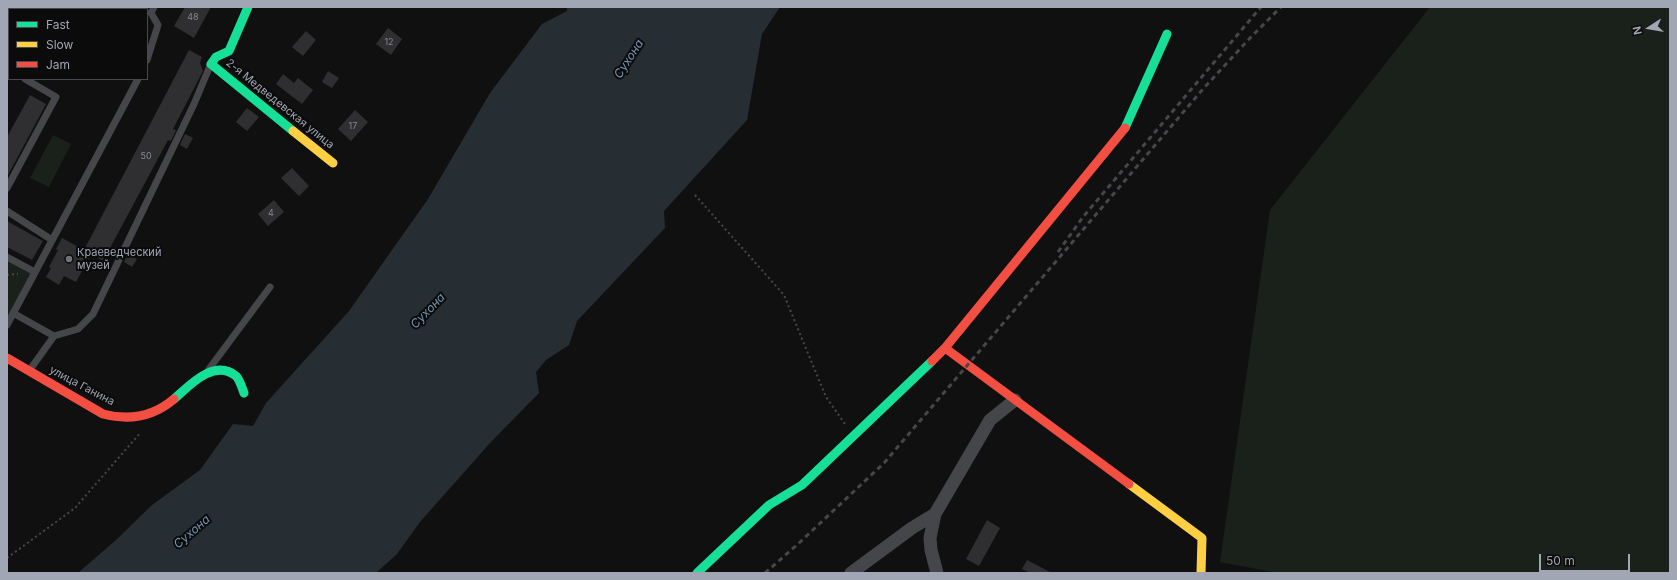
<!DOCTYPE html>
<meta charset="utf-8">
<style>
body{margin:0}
#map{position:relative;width:1677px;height:580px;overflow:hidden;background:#101011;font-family:Inter,sans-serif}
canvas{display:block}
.frame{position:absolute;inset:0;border:8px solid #a0a6b3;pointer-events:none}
.legend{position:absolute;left:8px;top:8px;width:140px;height:72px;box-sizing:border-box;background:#0b0b0c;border:1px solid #47494f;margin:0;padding:5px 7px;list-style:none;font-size:12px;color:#a0a6b3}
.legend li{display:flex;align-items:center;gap:8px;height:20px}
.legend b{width:20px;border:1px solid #47494f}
.north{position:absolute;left:1629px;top:8px;width:40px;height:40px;-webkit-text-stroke:3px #0b0b0c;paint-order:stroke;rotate:258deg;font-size:11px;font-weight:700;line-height:16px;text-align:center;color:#a0a6b3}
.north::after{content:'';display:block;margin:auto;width:14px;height:18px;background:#a0a6b3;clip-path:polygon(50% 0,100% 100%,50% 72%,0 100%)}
.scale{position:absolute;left:1539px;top:554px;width:91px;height:18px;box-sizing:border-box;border:2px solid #a0a6b3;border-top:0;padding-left:5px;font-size:12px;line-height:14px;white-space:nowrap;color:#a0a6b3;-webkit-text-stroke:3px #0b0b0c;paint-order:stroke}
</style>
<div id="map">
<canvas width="1677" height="580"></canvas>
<div class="frame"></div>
<ul class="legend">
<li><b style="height:5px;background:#16e098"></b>Fast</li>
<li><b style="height:5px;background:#ffcf43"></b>Slow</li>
<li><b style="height:5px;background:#f24e42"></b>Jam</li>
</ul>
<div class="north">N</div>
<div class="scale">50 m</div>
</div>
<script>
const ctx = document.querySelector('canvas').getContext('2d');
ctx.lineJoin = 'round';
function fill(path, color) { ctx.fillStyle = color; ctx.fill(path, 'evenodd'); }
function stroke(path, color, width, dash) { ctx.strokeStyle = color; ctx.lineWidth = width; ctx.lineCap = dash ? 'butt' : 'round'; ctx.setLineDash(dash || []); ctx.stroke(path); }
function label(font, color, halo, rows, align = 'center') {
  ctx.font = font + ' Inter,sans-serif'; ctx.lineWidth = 4; ctx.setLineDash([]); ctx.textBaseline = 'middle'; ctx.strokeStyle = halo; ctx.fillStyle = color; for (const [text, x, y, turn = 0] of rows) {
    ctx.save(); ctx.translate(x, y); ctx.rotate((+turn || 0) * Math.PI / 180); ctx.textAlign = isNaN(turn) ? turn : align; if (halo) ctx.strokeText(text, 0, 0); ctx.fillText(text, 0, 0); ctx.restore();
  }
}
fill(new Path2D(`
 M 1430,7 L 1670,7 L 1670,573 L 1278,573 L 1220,562 L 1270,210 Z
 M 53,135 L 71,144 L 49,187 L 30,178 Z
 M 7,257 L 35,272 L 7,325 Z`), '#1a211b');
fill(new Path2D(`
 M 567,7 L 780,7 L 762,34 L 747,120 L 664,211 L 665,228 L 577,321 L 569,345 L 546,360 L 536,372 L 539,393 L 490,443 L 420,522 L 397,554 L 376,573 L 78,573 L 116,540 L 152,505 L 200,470 L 233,424 L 253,426 L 266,403 L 349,311 L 428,199 L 490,93 L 542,24 L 567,11 Z`), '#262e34');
fill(new Path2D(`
 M 185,7 L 211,7 L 194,38 L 174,26 Z
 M 388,28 L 402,39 L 391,55 L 376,44 Z
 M 306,31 L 316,40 L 303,56 L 292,47 Z
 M 189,50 L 202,57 L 200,63 L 203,71 L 173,129 L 176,130 L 171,141 L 168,140 L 103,261 L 91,254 L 76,282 L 64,276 L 59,285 L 46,277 L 51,268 L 49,267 L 58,250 L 56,249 L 62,238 L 84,250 Z
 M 328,71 L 339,78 L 332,88 L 322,82 Z
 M 283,74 L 294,83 L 298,78 L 313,90 L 302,104 L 276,84 Z
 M 30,95 L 46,104 L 7,177 L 7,137 Z
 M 247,108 L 259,117 L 247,131 L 236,122 Z
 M 355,110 L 368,122 L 351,141 L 338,129 Z
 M 185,134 L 193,138 L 187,149 L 180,145 Z
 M 292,168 L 309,186 L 299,196 L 281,178 Z
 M 274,200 L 284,212 L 268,226 L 258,214 Z
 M 7,221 L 43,241 L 32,260 L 7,247 Z
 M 128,254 L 137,259 L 132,267 L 124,262 Z
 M 987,520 L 1000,528 L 979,566 L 966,559 Z
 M 1027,560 L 1052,573 L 1030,573 L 1022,569 Z`), '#2f2f31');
stroke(new Path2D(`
 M 695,195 L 784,295 L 826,397 L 845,424
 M 7,275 L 18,274
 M 7,558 L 75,508 L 141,432`), '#46484c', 2, [2, 3]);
stroke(new Path2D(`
 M 41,7 L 44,9
 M 18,9 L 19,7
 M 7,34 L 9,30
 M 147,60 L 158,25 L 151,13 L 154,7
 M 7,69 L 9,70
 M 7,188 L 56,97 L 25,79
 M 7,211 L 52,240
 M 7,257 L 35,272
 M 13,313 L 54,336
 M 7,325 L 138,79
 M 209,369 L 270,287
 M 29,371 L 54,336 L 78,329 L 93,314 L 194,104 L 210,66`), '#45464a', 7);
stroke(new Path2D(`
 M 851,573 L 912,528 L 935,514
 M 937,573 L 931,550 L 930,538 L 935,514 L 990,420 L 1015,400`), '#45464a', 13);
stroke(new Path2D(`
 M 248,7 L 229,51 L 216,57 L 211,64 L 293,131
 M 1125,128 L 1167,34
 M 174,399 C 189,386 214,358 236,376 C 240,380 242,388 244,393
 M 697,573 L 769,505 L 802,485 L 932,361`), '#16e098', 9);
stroke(new Path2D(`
 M 293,131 L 333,163
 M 1129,484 L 1202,538 L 1201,573`), '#ffcf43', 9);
stroke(new Path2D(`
 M 945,348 L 1125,128
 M 7,358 L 103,414 C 130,421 153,417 174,399
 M 932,361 L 945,348 L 1129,484`), '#f24e42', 9);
stroke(new Path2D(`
 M 1058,252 L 1083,217 L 1261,7
 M 765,573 L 798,544 L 884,463 L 1203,89 L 1251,37 L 1281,7`), '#45474a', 3, [5, 4]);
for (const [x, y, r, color] of [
 [69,259,4,"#6e727a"]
]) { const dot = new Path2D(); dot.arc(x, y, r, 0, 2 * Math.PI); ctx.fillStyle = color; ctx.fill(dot); stroke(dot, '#0b0b0c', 1.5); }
label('9px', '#848892', null, [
 ["48",193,17],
 ["12",389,42],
 ["17",353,126],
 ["50",146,156],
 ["4",271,213]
]);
label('11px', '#a0a6b3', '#0b0b0c', [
 ["2-я Медведевская улица",280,104,39],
 ["улица Ганина",82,386,28]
]);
label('11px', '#a0a6b3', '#0b0b0c', [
 ["Краеведческий",77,253],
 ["музей",77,266]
], 'left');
label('italic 12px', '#7495b1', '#0b0b0c', [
 ["Сухона",629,59,-57],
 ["Сухона",428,311,-46],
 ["Сухона",192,532,-41]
]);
</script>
